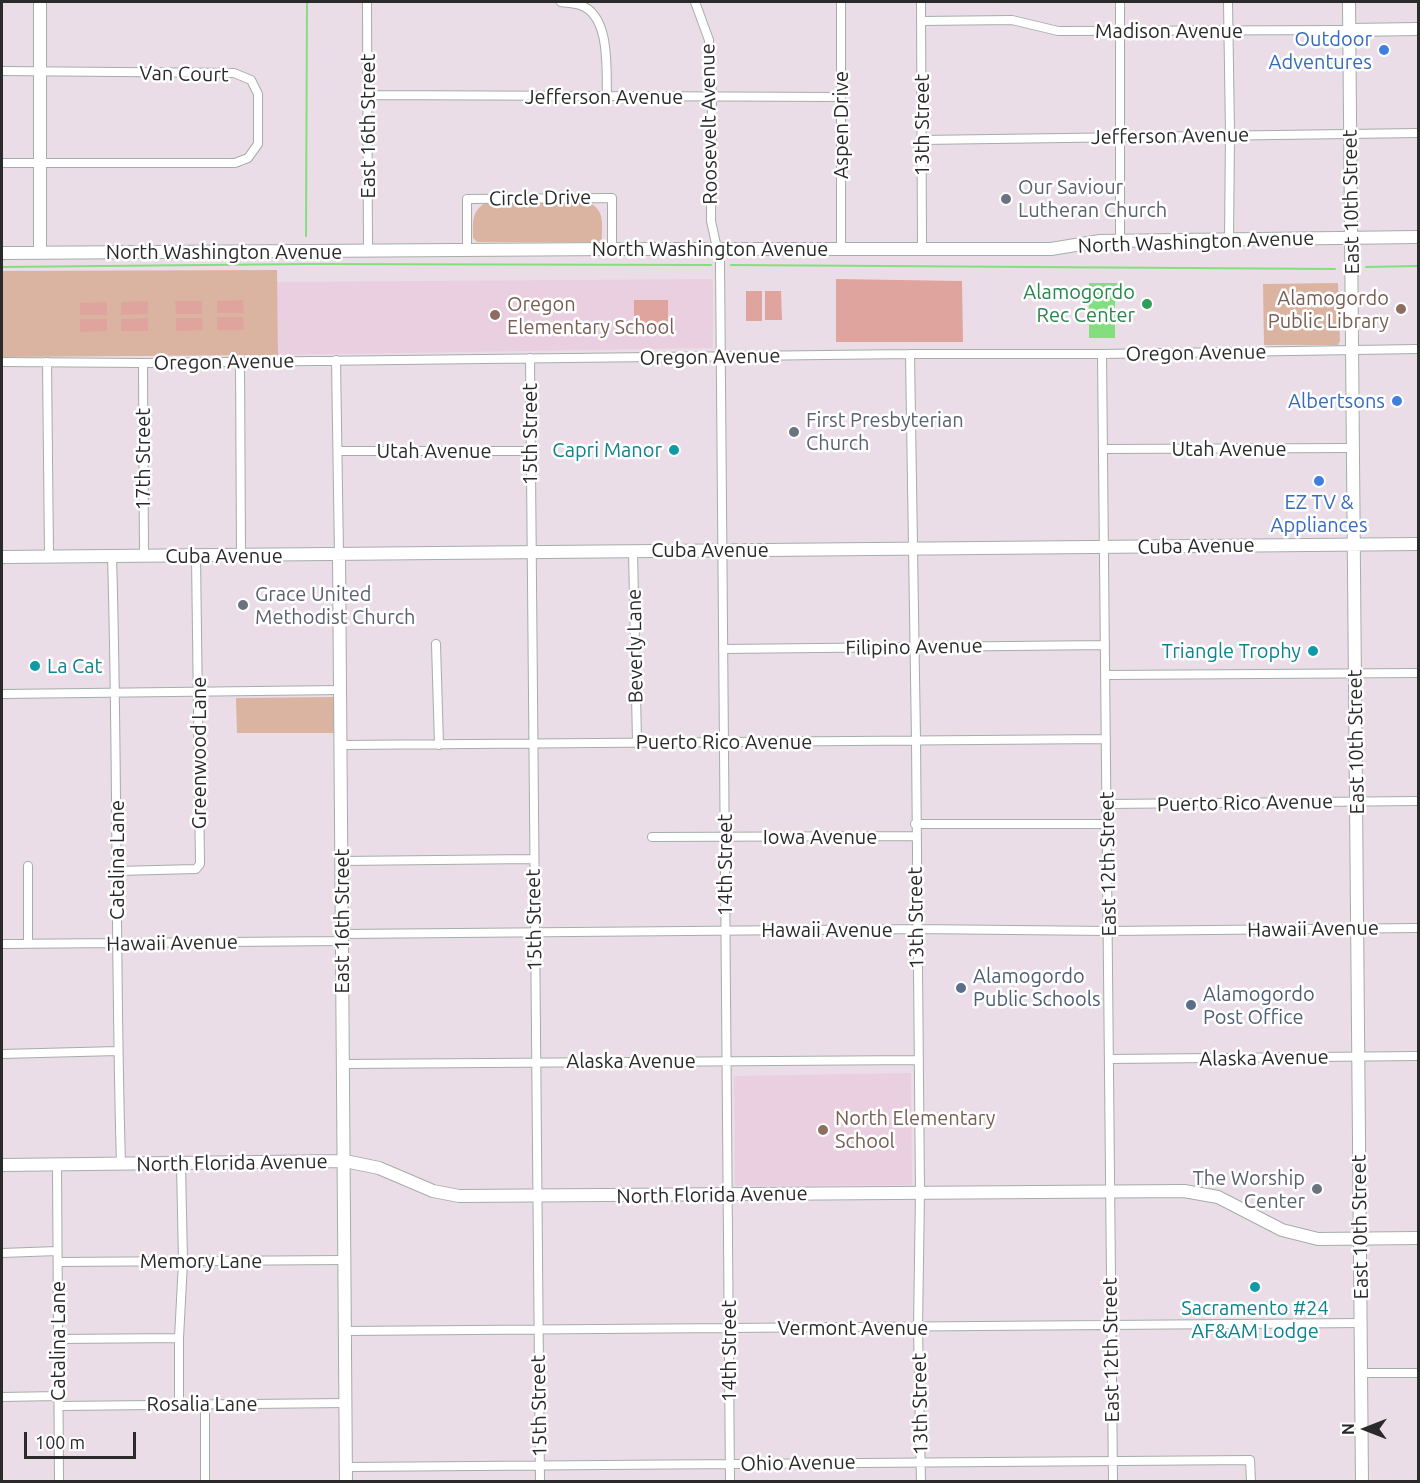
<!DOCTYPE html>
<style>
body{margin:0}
#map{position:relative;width:1420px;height:1483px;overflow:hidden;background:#eadde7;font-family:Ubuntu,sans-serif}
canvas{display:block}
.frame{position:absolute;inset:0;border:3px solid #2a2a2a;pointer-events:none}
.north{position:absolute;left:1336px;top:1399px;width:60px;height:60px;-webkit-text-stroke:4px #fff;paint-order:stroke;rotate:270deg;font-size:16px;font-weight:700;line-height:24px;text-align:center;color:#2a2a2a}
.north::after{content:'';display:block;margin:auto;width:21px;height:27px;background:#2a2a2a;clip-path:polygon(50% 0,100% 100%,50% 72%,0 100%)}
.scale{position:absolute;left:24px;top:1432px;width:112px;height:27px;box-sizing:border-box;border:3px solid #2a2a2a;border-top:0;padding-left:8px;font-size:18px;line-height:21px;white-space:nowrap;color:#2a2a2a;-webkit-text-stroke:4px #fff;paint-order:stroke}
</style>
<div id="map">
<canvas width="1420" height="1483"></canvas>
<div class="frame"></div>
<div class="north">N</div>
<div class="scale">100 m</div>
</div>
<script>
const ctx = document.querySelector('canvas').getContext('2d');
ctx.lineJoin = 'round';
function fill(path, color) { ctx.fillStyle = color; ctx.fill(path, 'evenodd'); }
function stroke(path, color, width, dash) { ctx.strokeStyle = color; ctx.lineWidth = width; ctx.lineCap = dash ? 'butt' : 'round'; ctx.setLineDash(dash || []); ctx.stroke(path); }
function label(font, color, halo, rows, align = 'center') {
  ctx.font = font + ' Ubuntu,sans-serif'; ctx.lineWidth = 5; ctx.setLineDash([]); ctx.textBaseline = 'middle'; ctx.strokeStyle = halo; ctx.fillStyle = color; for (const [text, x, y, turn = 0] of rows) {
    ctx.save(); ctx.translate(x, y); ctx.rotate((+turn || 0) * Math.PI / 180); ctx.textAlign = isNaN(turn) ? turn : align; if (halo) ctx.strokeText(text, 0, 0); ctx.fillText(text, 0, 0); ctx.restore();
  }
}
fill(new Path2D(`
 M 713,279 L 713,348 L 278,355 L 277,282 Z
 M 911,1073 L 912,1185 L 735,1186 L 734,1076 Z`), '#eacfe0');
fill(new Path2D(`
 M 588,202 C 605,210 602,223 602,239 L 598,242 L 477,242 L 473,238 C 473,223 471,212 485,203 Z
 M 277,270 L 278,355 L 2,357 L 2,271 Z
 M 1338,283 L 1340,341 L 1338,345 L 1264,345 L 1263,284 Z
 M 335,697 L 334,733 L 237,733 L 236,698 Z`), '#dab4a1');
fill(new Path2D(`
 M 836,279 L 962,281 L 963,342 L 836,342 Z
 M 746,291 L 762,291 L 762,321 L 746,321 Z
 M 765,291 L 781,291 L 782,320 L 765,320 Z
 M 243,300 L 244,313 L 217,313 L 217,301 Z
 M 634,300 L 668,300 L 668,329 L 634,329 Z
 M 148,301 L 148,314 L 121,315 L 121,302 Z
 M 175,301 L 202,301 L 202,314 L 176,314 Z
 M 107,302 L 107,315 L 80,315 L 80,303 Z
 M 217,317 L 243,317 L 244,330 L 217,330 Z
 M 148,318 L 148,331 L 121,331 L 121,319 Z
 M 176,318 L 202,318 L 203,330 L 176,331 Z
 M 80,319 L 107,319 L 107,331 L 80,332 Z`), '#e0a49e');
fill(new Path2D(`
 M 1089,283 L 1119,283 L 1119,292 L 1115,292 L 1115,338 L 1089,338 Z`), '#83df7d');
stroke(new Path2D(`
 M 306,236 L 307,2
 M 731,265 L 1335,269
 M 2,267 L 309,264 L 711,265
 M 1366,267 L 1418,266`), '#83df7d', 2);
const street = new Path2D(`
 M 367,2 L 368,251
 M 561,2 C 567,3 574,3 580,5 C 611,15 606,70 607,96
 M 695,2 L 709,40 L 712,98 L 711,221 L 720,262 L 730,1482
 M 921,2 L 922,249
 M 1120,2 L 1120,240
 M 1228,2 L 1230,134 L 1229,239
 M 921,21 L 1012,20 L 1058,31 L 1349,30
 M 2,71 L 234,73 L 251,80 L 258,94 L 258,144 L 248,158 L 235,163 L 2,163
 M 368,95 L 841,97
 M 922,140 L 1418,133
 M 841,249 L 841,2
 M 467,250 L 467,199 L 612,198 L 612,249
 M 910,354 L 916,740 L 920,1192 L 918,1328 L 921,1482
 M 1102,354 L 1113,1482
 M 530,358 L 540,1482
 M 336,360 L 339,555
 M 240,361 L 241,556
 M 2,362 L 143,363 L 910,354 L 1102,354 L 1418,349
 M 47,362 L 49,555
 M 143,363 L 144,556
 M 1104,449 L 1353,448
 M 339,451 L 530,451
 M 633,550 L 637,742
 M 112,556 C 118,758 115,961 121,1164
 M 436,644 L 439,745
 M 723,649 L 1105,645
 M 1107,675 L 1418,673
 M 2,694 L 341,690
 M 342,745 L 1106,739
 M 1107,804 L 1418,801
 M 915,824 L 1107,824
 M 652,837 L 915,836
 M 342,861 L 533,859
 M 117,871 L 196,869 L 200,864 L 196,556
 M 343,934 L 916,929 L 1108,931 L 1418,928
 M 28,943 L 28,866
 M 2,944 L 342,941
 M 2,1054 L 118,1051
 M 1110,1059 L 1418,1056
 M 343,1064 L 919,1060
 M 57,1165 L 59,1482
 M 2,1253 L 57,1251
 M 58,1262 L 344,1260
 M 345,1331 L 1361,1323
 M 58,1339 L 179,1338
 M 1361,1373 L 1418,1373
 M 2,1397 L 59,1396
 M 179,1404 L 179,1338 L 183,1262 L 181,1164
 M 205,1404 L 205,1482
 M 59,1406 L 345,1403
 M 346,1467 L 1250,1460 L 1251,1482`);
const secondary = new Path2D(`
 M 40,2 L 40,252
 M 1349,2 L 1362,1482
 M 1349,30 L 1418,29
 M 2,253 L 612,249 L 1051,249 L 1100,241 L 1418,237
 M 339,555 L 346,1482
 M 2,557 L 1418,544
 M 2,1165 L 345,1161 L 379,1168 L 433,1191 L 459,1196 L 1184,1191 L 1218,1197 L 1282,1230 L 1318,1239 L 1418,1238`);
stroke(street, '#a4aea9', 10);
stroke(secondary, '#a4aea9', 14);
stroke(street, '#fff', 8);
stroke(secondary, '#fff', 12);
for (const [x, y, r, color] of [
 [1384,50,6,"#3f7fe0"],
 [1006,199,6,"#6b7280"],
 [1147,304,6,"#2e9e5b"],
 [1401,309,6,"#8d6e63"],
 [495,315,6,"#8d6e63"],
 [1397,401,6,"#3f7fe0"],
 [794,432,6,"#6b7280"],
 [674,450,6,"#0f9aa8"],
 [1319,481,6,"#3f7fe0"],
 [243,605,6,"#6b7280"],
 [1313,651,6,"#0f9aa8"],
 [35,666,6,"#0f9aa8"],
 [961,988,6,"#5c6f8a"],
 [1191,1005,6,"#5c6f8a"],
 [823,1130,6,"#8d6e63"],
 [1317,1189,6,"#6b7280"],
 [1255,1287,6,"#0f9aa8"]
]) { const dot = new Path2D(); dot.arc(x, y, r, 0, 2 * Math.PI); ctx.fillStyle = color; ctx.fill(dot); stroke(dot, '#fff', 2); }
label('20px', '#2a2a2a', '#fff', [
 ["Madison Avenue",1169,31],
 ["Van Court",184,74,1],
 ["Jefferson Avenue",604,97],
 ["Roosevelt Avenue",709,124,-91],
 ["Aspen Drive",841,125,-90],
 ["13th Street",922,125,-90],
 ["East 16th Street",368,126,-90],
 ["Jefferson Avenue",1170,136,-1],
 ["Circle Drive",540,198,-1],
 ["East 10th Street",1351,202,-91],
 ["North Washington Avenue",1196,242,-2],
 ["North Washington Avenue",710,249],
 ["North Washington Avenue",224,252],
 ["Oregon Avenue",1196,353,-1],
 ["Oregon Avenue",710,357,-1],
 ["Oregon Avenue",224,362,-1],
 ["15th Street",530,434,-90],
 ["Utah Avenue",1229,449],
 ["Utah Avenue",434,451],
 ["17th Street",143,459,-90],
 ["Cuba Avenue",1196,546,-1],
 ["Cuba Avenue",710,550],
 ["Cuba Avenue",224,556],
 ["Beverly Lane",635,646,-91],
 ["Filipino Avenue",914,647,-1],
 ["Puerto Rico Avenue",724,742],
 ["East 10th Street",1356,742,-91],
 ["Greenwood Lane",199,753,-90],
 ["Puerto Rico Avenue",1245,803,-1],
 ["Iowa Avenue",820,837],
 ["Catalina Lane",117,860,-90],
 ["East 12th Street",1108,864,-91],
 ["14th Street",725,865,-90],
 ["13th Street",916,918,-91],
 ["15th Street",534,920,-91],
 ["East 16th Street",342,921,-90],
 ["Hawaii Avenue",1313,929,-1],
 ["Hawaii Avenue",827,930],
 ["Hawaii Avenue",172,943,-1],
 ["Alaska Avenue",1264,1058,-1],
 ["Alaska Avenue",631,1061],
 ["North Florida Avenue",232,1163,-1],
 ["North Florida Avenue",712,1195,-1],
 ["East 10th Street",1360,1227,-91],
 ["Memory Lane",201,1261],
 ["Vermont Avenue",853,1328],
 ["Catalina Lane",58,1341,-90],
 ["East 12th Street",1111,1350,-91],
 ["14th Street",729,1351,-90],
 ["Rosalia Lane",202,1404],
 ["13th Street",920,1404,-91],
 ["15th Street",539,1406,-91],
 ["Ohio Avenue",798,1463,-1]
]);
label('20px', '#366cbe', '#fff', [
 ["Outdoor",1372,39],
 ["Adventures",1372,62],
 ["Albertsons",1385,401],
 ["EZ TV &",1319,502,"center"],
 ["Appliances",1319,525,"center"]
], 'right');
label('20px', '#5b616d', '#fff', [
 ["Our Saviour",1018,187],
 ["Lutheran Church",1018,210],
 ["First Presbyterian",806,420],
 ["Church",806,443],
 ["Grace United",255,594],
 ["Methodist Church",255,617],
 ["The Worship",1305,1178,"right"],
 ["Center",1305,1201,"right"]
], 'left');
label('20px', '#27864d', '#fff', [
 ["Alamogordo",1135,292],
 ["Rec Center",1135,315]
], 'right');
label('20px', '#785e54', '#fff', [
 ["Alamogordo",1389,298,"right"],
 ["Public Library",1389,321,"right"],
 ["Oregon",507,304],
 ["Elementary School",507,327],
 ["North Elementary",835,1118],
 ["School",835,1141]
], 'left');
label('20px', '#0d838f', '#fff', [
 ["Capri Manor",662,450],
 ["Triangle Trophy",1301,651],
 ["La Cat",47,666,"left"],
 ["Sacramento #24",1255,1308,"center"],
 ["AF&AM Lodge",1255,1331,"center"]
], 'right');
label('20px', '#4e5e75', '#fff', [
 ["Alamogordo",973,976],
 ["Public Schools",973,999],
 ["Alamogordo",1203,994],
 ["Post Office",1203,1017]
], 'left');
</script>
